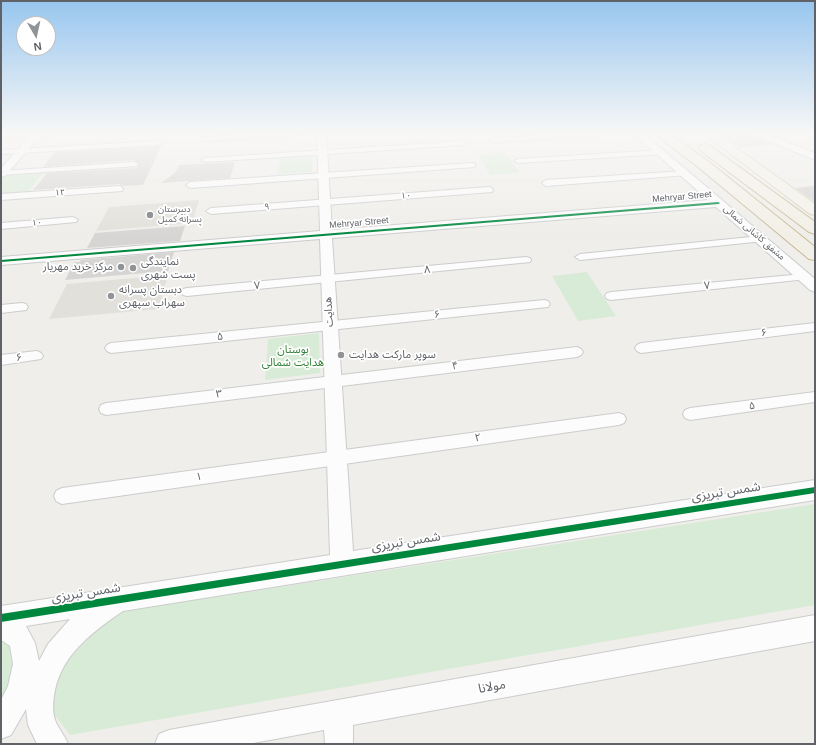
<!DOCTYPE html>
<meta charset="utf-8">
<style>
body{margin:0}
#map{position:relative;width:816px;height:745px;overflow:hidden;background:#efeeea;font-family:Helvetica,sans-serif}
canvas{display:block}
.frame{position:absolute;inset:0;border:2px solid #5f6368;pointer-events:none}
.north{position:absolute;left:16px;top:16px;width:40px;height:40px;box-sizing:border-box;background:#fff;border:1px solid #bfc1c3;border-radius:50%;rotate:171deg;font-size:11px;font-weight:700;line-height:16px;text-align:center;color:#5f6368}
.north::after{content:'';display:block;margin:auto;width:14px;height:18px;background:#919496;clip-path:polygon(50% 0,100% 100%,50% 72%,0 100%)}
</style>
<div id="map">
<canvas width="816" height="745"></canvas>
<div class="frame"></div>
<div class="north">N</div>
</div>
<script>
const ctx = document.querySelector('canvas').getContext('2d');
ctx.lineJoin = 'round';
function fill(path, color) { ctx.fillStyle = color; ctx.fill(path, 'evenodd'); }
function stroke(path, color, width, dash) { ctx.strokeStyle = color; ctx.lineWidth = width; ctx.lineCap = dash ? 'butt' : 'round'; ctx.setLineDash(dash || []); ctx.stroke(path); }
function label(font, color, halo, rows, align = 'center') {
  ctx.font = font + ' Helvetica,"Noto Sans Arabic",sans-serif'; ctx.lineWidth = 3.5; ctx.setLineDash([]); ctx.textBaseline = 'middle'; ctx.strokeStyle = halo; ctx.fillStyle = color; for (const [text, x, y, turn = 0] of rows) {
    ctx.save(); ctx.translate(x, y); ctx.rotate((+turn || 0) * Math.PI / 180); ctx.textAlign = isNaN(turn) ? turn : align; if (halo) ctx.strokeText(text, 0, 0); ctx.fillText(text, 0, 0); ctx.restore();
  }
}
fill(new Path2D(`
 M 199,200 L 192,223 L 96,231 L 109,207 Z
 M 168,275 L 158,309 L 49,319 L 67,284 Z`), '#e2e0da');
fill(new Path2D(`
 M 505,152 L 519,172 L 490,175 L 477,154 Z
 M 312,154 L 312,172 L 278,174 L 279,157 Z
 M 44,172 L 28,192 L 1,194 L 1,179 L 5,174 Z
 M 587,272 L 616,316 L 578,321 L 552,276 Z
 M 319,333 L 320,373 L 265,380 L 268,339 Z
 M 815,504 L 815,605 L 70,735 L 51,710 L 53,676 L 99,615 Z
 M 1,635 L 16,642 L 11,681 L 1,700 Z`), '#d8ebd6');
fill(new Path2D(`
 M 718,133 L 745,133 L 772,144 L 740,148 Z
 M 161,146 L 143,185 L 123,186 L 119,184 L 33,190 L 47,173 L 137,168 L 139,165 L 134,160 L 43,167 L 55,152 Z
 M 235,162 L 230,178 L 161,183 L 175,173 L 179,165 Z
 M 815,186 L 815,202 L 795,188 Z
 M 185,226 L 180,241 L 87,248 L 95,233 Z
 M 174,252 L 168,271 L 65,280 L 74,262 L 80,262 L 81,260 Z`), '#d6d5d3');
const minor = new Path2D(`
 M 273,133 L 305,133 L 301,135 L 204,141 L 200,139 L 204,137 Z
 M 580,133 L 612,133 L 608,135 L 495,142 L 491,140 L 495,138 Z
 M 158,141 L 161,141 L 161,145 L 1,154 L 1,150 Z
 M 462,141 L 466,143 L 465,145 L 205,162 L 201,160 L 205,158 Z
 M 661,150 L 664,150 L 664,154 L 518,163 L 514,161 L 518,159 Z
 M 134,162 L 138,164 L 137,166 L 1,175 L 1,171 Z
 M 472,163 L 475,163 L 475,167 L 190,188 L 186,185 L 190,182 Z
 M 685,171 L 689,173 L 688,175 L 546,186 L 542,183 L 546,180 Z
 M 119,186 L 122,187 L 123,189 L 122,191 L 1,200 L 1,194 Z
 M 489,187 L 492,188 L 493,190 L 492,192 L 211,214 L 206,211 L 211,208 Z
 M 73,217 L 78,220 L 76,222 L 1,229 L 1,223 Z
 M 761,236 L 766,239 L 764,241 L 580,260 L 575,257 L 580,254 Z
 M 526,257 L 530,258 L 531,260 L 530,262 L 187,296 L 183,295 L 181,292 L 183,289 L 187,288 Z
 M 803,274 L 807,275 L 808,277 L 807,279 L 611,300 L 607,299 L 605,296 L 607,293 L 611,292 Z
 M 544,300 L 548,301 L 550,304 L 548,307 L 111,353 L 107,351 L 105,348 L 107,345 L 111,343 Z
 M 22,303 L 26,304 L 28,307 L 26,310 L 1,313 L 1,305 Z
 M 815,323 L 815,331 L 641,353 L 637,351 L 635,348 L 637,345 L 641,343 Z
 M 577,347 L 581,349 L 583,352 L 581,355 L 577,357 L 106,415 L 101,413 L 99,409 L 101,405 L 106,403 Z
 M 37,351 L 41,353 L 43,356 L 41,359 L 1,365 L 1,355 Z
 M 815,392 L 815,402 L 690,420 L 685,418 L 683,414 L 685,410 L 690,408 Z
 M 619,413 L 624,415 L 626,419 L 624,423 L 619,425 L 62,504 L 56,501 L 54,496 L 56,491 L 62,488 Z`);
const tertiary = new Path2D(`
 M 33,133 L 43,133 L 5,176 L 1,177 L 1,168 Z
 M 317,133 L 326,133 L 332,230 L 708,200 L 633,133 L 643,133 L 815,279 L 815,292 L 810,290 L 716,207 L 332,238 L 353,551 L 815,480 L 815,500 L 123,611 C 94,631 63,653 55,690 C 53,700 52,710 55,720 C 58,728 65,736 68,744 L 37,744 L 28,725 L 26,709 L 11,735 L 1,739 L 1,700 L 8,686 L 13,664 L 10,646 L 1,640 L 1,606 L 330,555 L 320,239 L 1,265 L 1,257 L 320,231 ZM 70,619 L 48,644 L 39,661 L 35,643 L 26,626 Z
 M 752,133 L 764,133 L 815,153 L 815,160 L 754,135 Z
 M 815,615 L 815,641 L 353,725 L 353,744 L 325,744 L 324,730 L 248,744 L 155,744 L 159,734 L 169,730 Z`);
const secondary = new Path2D(`
 M 1,133 L 55,133 L 50,136 L 1,138 Z`);
const primary = new Path2D(`
 M 703,133 L 716,133 L 815,204 L 815,215 L 810,214 Z`);
const trunk = new Path2D(`
 M 660,133 L 669,133 L 708,161 L 815,247 L 815,260 L 809,259 L 698,167 L 660,138 L 658,135 Z
 M 705,144 L 709,145 L 815,222 L 815,234 L 809,232 L 701,151 L 699,148 L 701,145 Z`);
stroke(minor, '#cbcccc', 2);
stroke(tertiary, '#cbcccc', 2);
stroke(secondary, '#cacacb', 2);
stroke(primary, '#d7ceb8', 2);
stroke(trunk, '#c8b996', 2);
fill(minor, '#fdfcfc');
fill(tertiary, '#fdfcfc');
fill(secondary, '#fdfcfc');
fill(primary, '#f4f2e9');
fill(trunk, '#f2f0e6');
fill(new Path2D(`
 M 718,202 L 720,203 L 719,204 L 1,262 L 1,260 Z
 M 815,487 L 815,493 L 1,622 L 1,614 Z`), '#00873e');
const sky = ctx.createLinearGradient(0, 0, 0, 237);
sky.addColorStop(0, '#97c6ef');
sky.addColorStop(0.56, '#f8f7f6');
sky.addColorStop(1, '#f8f7f600');
ctx.fillStyle = sky;
ctx.fillRect(0, 0, 816, 237);
for (const [x, y, r, color] of [
 [150,215,4,"#919496"],
 [121,267,4,"#919496"],
 [133,268,4,"#919496"],
 [111,296,4,"#919496"],
 [341,355,4,"#919496"]
]) { const dot = new Path2D(); dot.arc(x, y, r, 0, 2 * Math.PI); ctx.fillStyle = color; ctx.fill(dot); stroke(dot, '#fff', 1.5); }
label('9px', '#5f6368', '#fff', [
 ["۱۲",60,193,-4],
 ["۱۰",406,196,-4],
 ["Mehryar Street",682,197,-5],
 ["۹",267,207,-4],
 ["۱۰",37,223,-5],
 ["Mehryar Street",359,223,-5],
 ["مشفق کاشانی شمالی",754,233,41]
]);
label('9px', '#5f6368', '#fff', [
 ["دبیرستان",158,210],
 ["پسرانه کمیل",158,220]
], 'left');
label('11px', '#5f6368', '#fff', [
 ["نمایندگی",141,262],
 ["پست شهری",141,275],
 ["مرکز خرید مهریار",113,267,"right"],
 ["دبستان پسرانه",119,290],
 ["سهراب سپهری",119,303],
 ["سوپر مارکت هدایت",349,355]
], 'left');
label('11px', '#5f6368', '#fff', [
 ["۸",427,270,-5],
 ["۷",257,286,-5],
 ["۷",707,286,-6],
 ["هدایت",329,312,-93],
 ["۶",437,315,-6],
 ["۶",764,333,-7],
 ["۵",220,337,-6],
 ["۶",19,358,-6],
 ["۴",455,366,-7],
 ["۳",219,394,-7],
 ["۵",752,406,-8],
 ["۲",478,438,-8],
 ["۱",199,477,-8]
]);
label('11px', '#348238', '#fff', [
 ["بوستان",293,350],
 ["هدایت شمالی",293,363]
]);
label('13px', '#5f6368', '#fff', [
 ["شمس تبریزی",726,492,-9],
 ["شمس تبریزی",406,542,-9],
 ["شمس تبریزی",86,593,-9],
 ["مولانا",492,687,-10]
]);
</script>
